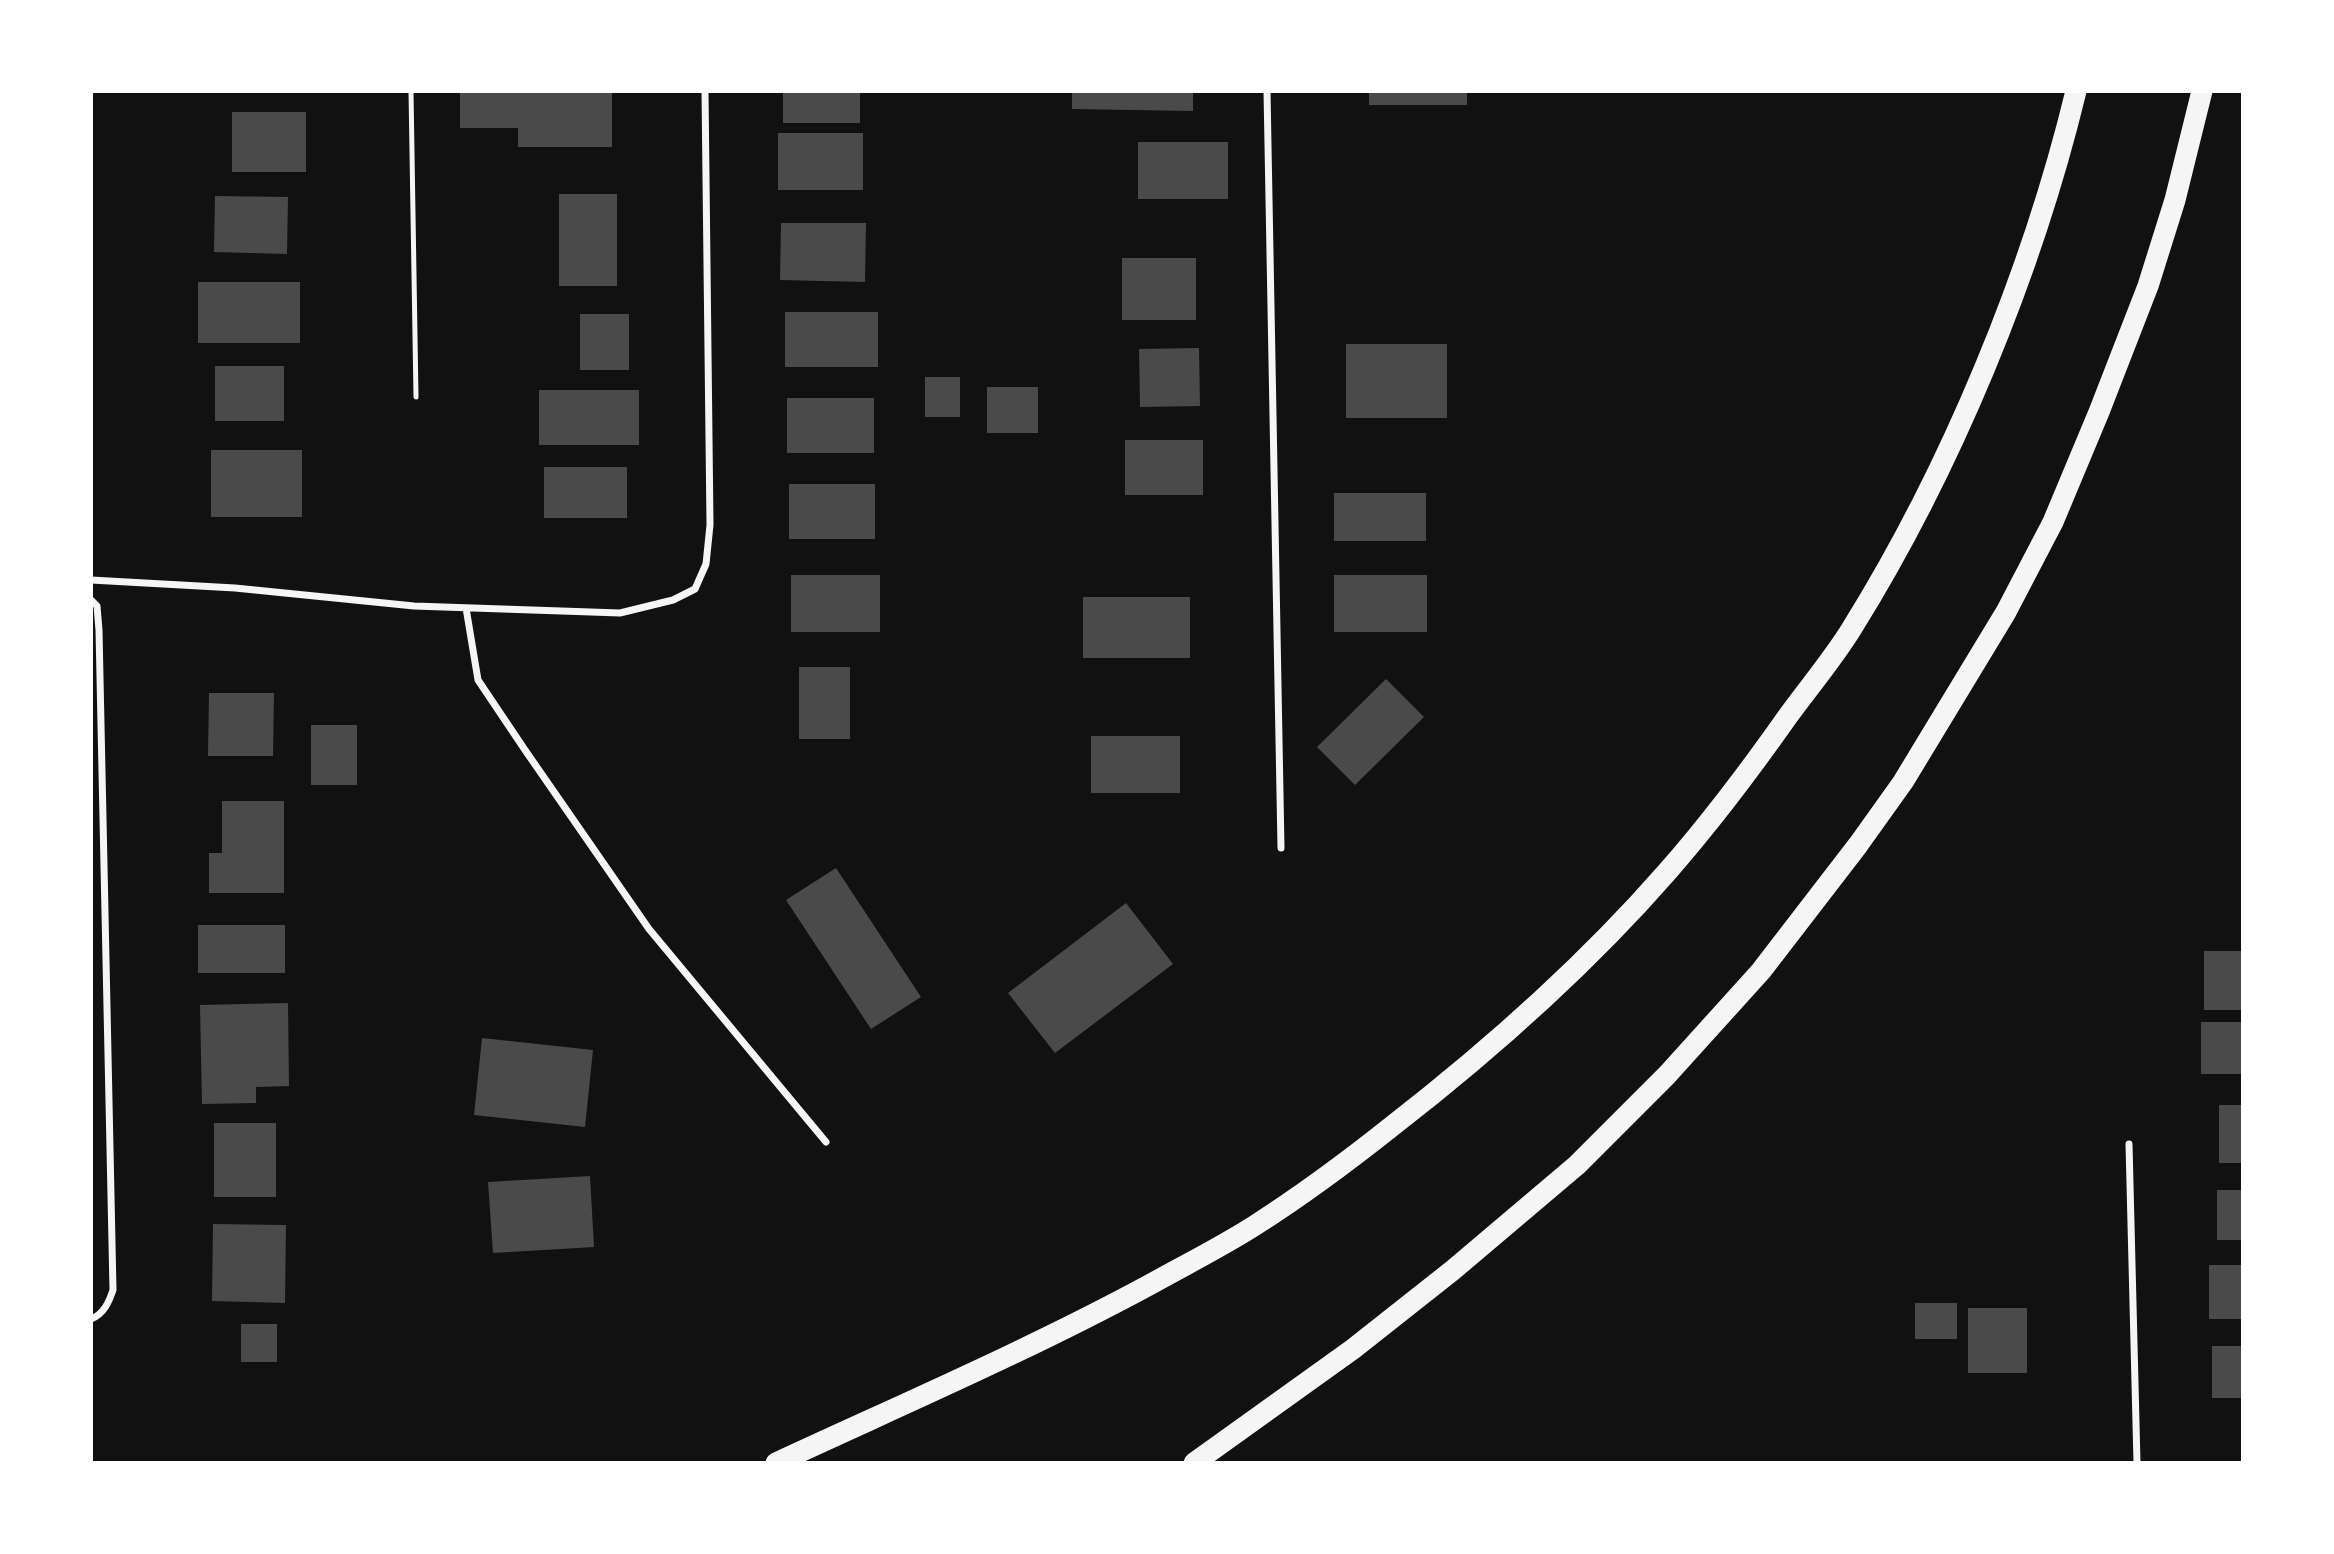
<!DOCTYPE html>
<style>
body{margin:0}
#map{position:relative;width:2334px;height:1554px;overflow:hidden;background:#111;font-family:"PT Sans Narrow",sans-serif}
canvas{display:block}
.frame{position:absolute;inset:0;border:93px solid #fff;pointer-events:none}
</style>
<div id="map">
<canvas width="2334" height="1554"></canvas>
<div class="frame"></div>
</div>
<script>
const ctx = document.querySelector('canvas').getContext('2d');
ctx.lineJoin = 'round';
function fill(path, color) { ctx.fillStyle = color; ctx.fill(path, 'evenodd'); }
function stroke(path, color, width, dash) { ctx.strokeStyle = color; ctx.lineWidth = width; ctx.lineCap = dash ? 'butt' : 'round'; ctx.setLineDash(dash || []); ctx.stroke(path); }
fill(new Path2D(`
 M 460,91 L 612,91 L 612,147 L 518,147 L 518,128 L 460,128 Z
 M 783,91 L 860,91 L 860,123 L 783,123 Z
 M 1072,91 L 1193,91 L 1193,111 L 1072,109 Z
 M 1369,91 L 1467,91 L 1467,105 L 1369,105 Z
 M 232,112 L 306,112 L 306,172 L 232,172 Z
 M 778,133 L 863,133 L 863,190 L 778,190 Z
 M 1138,142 L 1228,142 L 1228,199 L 1138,199 Z
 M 559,194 L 617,194 L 617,286 L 559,286 Z
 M 215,196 L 288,197 L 287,254 L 214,252 Z
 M 781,223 L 866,223 L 865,282 L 780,280 Z
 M 1122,258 L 1196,258 L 1196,320 L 1122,320 Z
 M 198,282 L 300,282 L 300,343 L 198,343 Z
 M 785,312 L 878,312 L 878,367 L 785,367 Z
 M 580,314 L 629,314 L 629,370 L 580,370 Z
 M 1346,344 L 1447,344 L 1447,418 L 1346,418 Z
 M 1199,348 L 1200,406 L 1140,407 L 1139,349 Z
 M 215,366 L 284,366 L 284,421 L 215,421 Z
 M 925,377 L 960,377 L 960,417 L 925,417 Z
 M 987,387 L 1038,387 L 1038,433 L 987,433 Z
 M 539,390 L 639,390 L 639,445 L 539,445 Z
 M 787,398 L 874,398 L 874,453 L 787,453 Z
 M 1125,440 L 1203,440 L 1203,495 L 1125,495 Z
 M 211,450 L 302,450 L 302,517 L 211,517 Z
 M 544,467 L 627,467 L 627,518 L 544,518 Z
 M 789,484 L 875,484 L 875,539 L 789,539 Z
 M 1334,493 L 1426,493 L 1426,541 L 1334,541 Z
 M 791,575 L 880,575 L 880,632 L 791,632 Z
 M 1334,575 L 1427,575 L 1427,632 L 1334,632 Z
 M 1083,597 L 1190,597 L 1190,658 L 1083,658 Z
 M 799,667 L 850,667 L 850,739 L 799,739 Z
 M 1386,679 L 1424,717 L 1355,785 L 1317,747 Z
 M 209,693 L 274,693 L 273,756 L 208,756 Z
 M 311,725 L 357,725 L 357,785 L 311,785 Z
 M 1091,736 L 1180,736 L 1180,793 L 1091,793 Z
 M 222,801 L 284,801 L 284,893 L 209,893 L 209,853 L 222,853 Z
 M 836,868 L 921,997 L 871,1029 L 786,900 Z
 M 1126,903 L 1173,964 L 1055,1053 L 1008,993 Z
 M 198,925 L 285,925 L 285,973 L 198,973 Z
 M 2204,951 L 2243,951 L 2243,1010 L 2204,1010 Z
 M 288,1003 L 289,1086 L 256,1087 L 256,1103 L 202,1104 L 200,1005 Z
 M 2201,1022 L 2243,1022 L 2243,1074 L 2201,1074 Z
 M 482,1038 L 593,1050 L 585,1127 L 474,1115 Z
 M 2219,1105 L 2243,1105 L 2243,1163 L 2219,1163 Z
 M 214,1123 L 276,1123 L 276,1197 L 214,1197 Z
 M 590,1176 L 594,1247 L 493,1253 L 488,1182 Z
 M 2217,1190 L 2243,1190 L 2243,1240 L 2217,1240 Z
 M 213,1224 L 286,1225 L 285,1303 L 212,1301 Z
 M 2209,1265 L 2243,1265 L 2243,1319 L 2209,1319 Z
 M 1915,1303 L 1957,1303 L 1957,1339 L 1915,1339 Z
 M 1968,1308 L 2027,1308 L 2027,1373 L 1968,1373 Z
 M 241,1324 L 277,1324 L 277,1362 L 241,1362 Z
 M 2212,1346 L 2243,1346 L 2243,1398 L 2212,1398 Z`), '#4a4a4a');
stroke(new Path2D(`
 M 411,91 L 416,397`), '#f5f5f5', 5);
stroke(new Path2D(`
 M 1267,91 L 1281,848
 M 91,580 L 235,588 L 414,606 L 620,613 L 673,600 L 695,589 L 706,564 L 710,525 L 705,91
 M 91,600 L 97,606 L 99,630 L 113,1290 C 109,1302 104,1314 91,1319
 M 466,608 L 478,680 L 525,750 L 649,929 L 826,1142
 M 2129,1144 L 2137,1463`), '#f5f5f5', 7);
stroke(new Path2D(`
 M 776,1463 C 901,1405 1029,1350 1151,1284 C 1185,1265 1221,1247 1254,1226 C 1301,1196 1347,1162 1391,1127 C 1489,1051 1584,967 1667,872 C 1710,823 1750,770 1788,716 C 1809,687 1833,659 1852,628 C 1951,469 2032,273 2076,91
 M 1194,1463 L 1353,1349 L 1453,1270 L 1577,1165 L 1667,1075 L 1761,971 L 1858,845 L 1903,782 L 2006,612 L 2053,522 L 2099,412 L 2148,286 L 2175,200 L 2202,91`), '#f5f5f5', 21);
</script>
